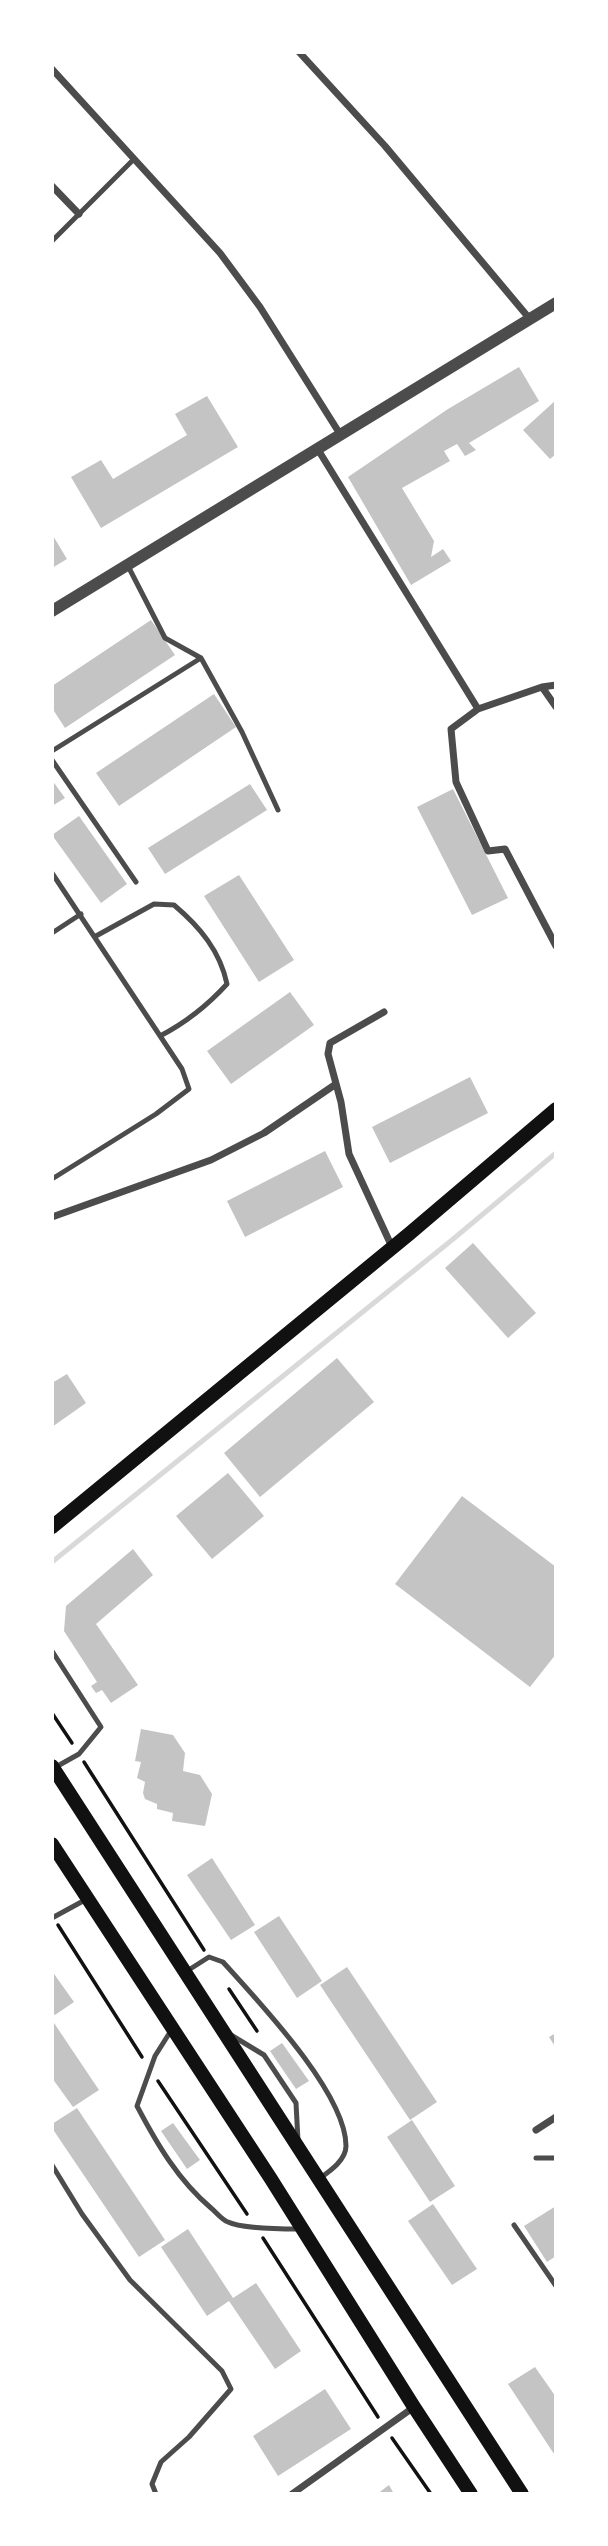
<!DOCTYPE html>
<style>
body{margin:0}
#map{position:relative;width:608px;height:2546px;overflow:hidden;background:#fff;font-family:Ubuntu,sans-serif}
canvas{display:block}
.frame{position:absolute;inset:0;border:54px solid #fff;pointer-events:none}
</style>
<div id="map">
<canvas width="608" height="2546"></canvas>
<div class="frame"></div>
</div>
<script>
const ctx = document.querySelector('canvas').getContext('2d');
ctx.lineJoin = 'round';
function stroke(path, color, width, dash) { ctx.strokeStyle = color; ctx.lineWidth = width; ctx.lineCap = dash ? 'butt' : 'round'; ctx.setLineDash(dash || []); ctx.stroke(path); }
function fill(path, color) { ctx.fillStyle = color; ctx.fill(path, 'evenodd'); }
stroke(new Path2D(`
 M 52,1562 L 452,1240 L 556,1153`), '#d9d9d9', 5);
fill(new Path2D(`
 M 519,367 L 539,401 L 469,443 L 476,450 L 465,456 L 457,444 L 444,451 L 450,461 L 402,488 L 434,541 L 431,557 L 443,549 L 451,561 L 411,585 L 348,477 L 448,409 Z
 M 207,396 L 238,447 L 101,528 L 71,477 L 101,460 L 113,479 L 187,435 L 175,414 Z
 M 556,400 L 556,454 L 550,459 L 523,430 Z
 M 52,534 L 67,559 L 52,568 Z
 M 151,620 L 175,655 L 65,728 L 52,708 L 52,686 Z
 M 214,694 L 236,727 L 119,806 L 96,773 Z
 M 52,780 L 65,798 L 52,806 Z
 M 250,784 L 267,810 L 165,874 L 148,848 Z
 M 453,789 L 508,898 L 472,915 L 417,807 Z
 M 79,816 L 127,884 L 101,903 L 52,835 Z
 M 239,875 L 294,960 L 259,982 L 204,896 Z
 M 290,992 L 314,1025 L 231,1084 L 207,1051 Z
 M 470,1077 L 488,1113 L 390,1163 L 372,1127 Z
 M 325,1151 L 343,1187 L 245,1237 L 227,1201 Z
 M 473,1243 L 536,1313 L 508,1338 L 445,1268 Z
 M 337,1358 L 374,1402 L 260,1497 L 224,1453 Z
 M 67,1374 L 86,1403 L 52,1427 L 52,1383 Z
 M 228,1473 L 264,1516 L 212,1559 L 176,1516 Z
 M 462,1496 L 556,1567 L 556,1654 L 530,1687 L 395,1584 Z
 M 133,1549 L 153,1575 L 96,1624 L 138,1685 L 111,1703 L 102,1690 L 96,1693 L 91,1686 L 97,1682 L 64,1631 L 66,1606 Z
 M 141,1729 L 173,1735 L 185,1753 L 183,1771 L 200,1775 L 212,1794 L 205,1826 L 172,1821 L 173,1813 L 157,1809 L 157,1804 L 145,1799 L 143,1793 L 145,1782 L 137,1778 L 141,1762 L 135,1761 Z
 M 212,1858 L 255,1925 L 231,1940 L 187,1875 Z
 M 279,1916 L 322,1981 L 297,1998 L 254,1932 Z
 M 347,1967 L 437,2102 L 410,2120 L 320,1985 Z
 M 52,1971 L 74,2002 L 55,2015 L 52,2012 Z
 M 52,2020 L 99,2090 L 73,2107 L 52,2078 Z
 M 556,2033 L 556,2048 L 549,2037 Z
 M 282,2043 L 309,2081 L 296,2089 L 270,2051 Z
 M 77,2108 L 165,2240 L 139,2257 L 52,2128 L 52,2124 Z
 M 412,2120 L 455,2186 L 430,2202 L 387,2137 Z
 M 173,2123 L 200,2160 L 187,2169 L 161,2131 Z
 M 433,2204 L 477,2269 L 452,2285 L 408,2221 Z
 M 556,2206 L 556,2256 L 547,2262 L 524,2226 Z
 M 188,2229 L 233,2298 L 256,2283 L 301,2351 L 275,2369 L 229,2301 L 207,2316 L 161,2247 Z
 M 535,2367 L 556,2397 L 556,2457 L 508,2384 Z
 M 325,2389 L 351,2429 L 278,2476 L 253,2436 Z
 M 389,2485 L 394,2494 L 377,2494 Z`), '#c4c4c4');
stroke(new Path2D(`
 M 52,1713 L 72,1743
 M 84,1762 L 204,1950
 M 58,1925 L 142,2057
 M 229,1989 L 257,2031
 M 158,2081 L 247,2214
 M 263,2238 L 378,2417
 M 392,2438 L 431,2494`), '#111', 3.5);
stroke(new Path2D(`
 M 52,241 L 133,160
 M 128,566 L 165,638 L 201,658 L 242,732 L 278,810
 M 52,751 L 201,658
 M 52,760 L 136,882
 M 52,873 L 182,1069 L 189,1089 L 156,1114 L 52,1179
 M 52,933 L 81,914
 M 96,936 L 154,904 L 174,905 C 200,927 220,951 227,984 C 207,1006 187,1022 160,1036
 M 52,1651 L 101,1727 L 79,1754 L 54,1768
 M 52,1918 L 85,1900
 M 187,1971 L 209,1957 L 223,1962 C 258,2001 346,2093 346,2146 C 346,2160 330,2171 320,2178
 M 172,2029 L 155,2056 L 137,2106 C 157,2144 178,2180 211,2208 C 216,2212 222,2220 228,2222 C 243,2229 281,2229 299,2229
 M 231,2035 L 264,2055 L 296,2103 L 298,2141
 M 536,2158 L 556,2158
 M 52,2165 L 82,2214 L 130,2280 L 222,2371 L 231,2389 L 189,2437 L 161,2462 L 152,2484 L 156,2494
 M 514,2225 L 556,2286`), '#4c4c4c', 5);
stroke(new Path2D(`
 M 299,52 L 385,146 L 529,318
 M 52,69 L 220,253 L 260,307 L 340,434
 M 52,186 L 79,214
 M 317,448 L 478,709 L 542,687 L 556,707
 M 542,687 L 556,685
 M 478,709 L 451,729 L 456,782 L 488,851 L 505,849 L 556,946
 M 384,1012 L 330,1043 L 328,1054 L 341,1102 L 349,1154 L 392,1247
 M 52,1217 L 211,1160 L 264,1133 L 336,1084
 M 536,2130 L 556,2117
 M 292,2494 L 414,2407`), '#4c4c4c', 7);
stroke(new Path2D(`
 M 52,611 L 556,303`), '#4c4c4c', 12);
stroke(new Path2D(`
 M 52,1527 L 409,1234 L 556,1109
 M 52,1766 L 522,2494
 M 52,1844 L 271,2179 L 414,2407 L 471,2494`), '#111', 14);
</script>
